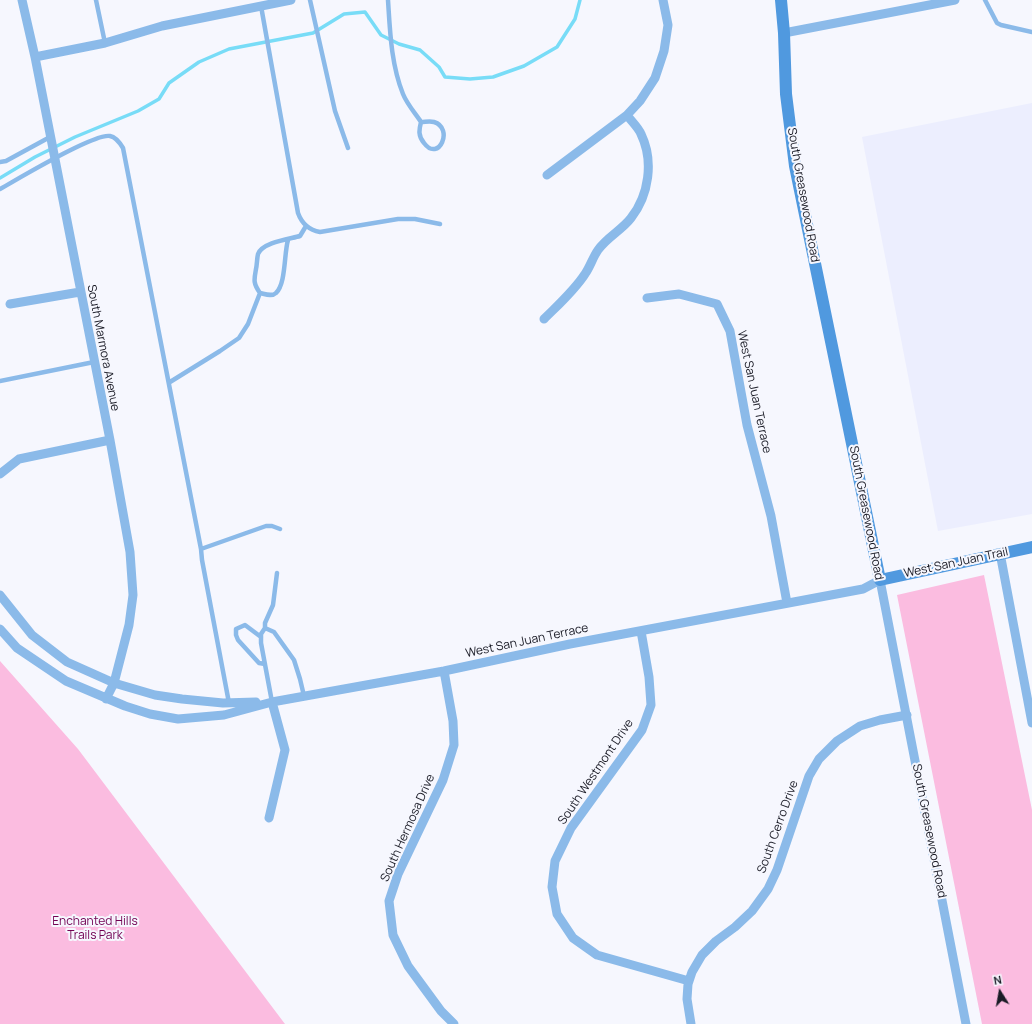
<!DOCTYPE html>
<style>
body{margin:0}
#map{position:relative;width:1032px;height:1024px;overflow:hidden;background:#f6f7fe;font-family:Manrope,sans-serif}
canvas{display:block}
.north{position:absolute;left:980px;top:972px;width:40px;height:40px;-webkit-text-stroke:3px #f6f7fe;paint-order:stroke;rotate:349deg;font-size:11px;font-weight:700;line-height:16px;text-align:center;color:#1a1b26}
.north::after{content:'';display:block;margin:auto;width:14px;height:18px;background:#1a1b26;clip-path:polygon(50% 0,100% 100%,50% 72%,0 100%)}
</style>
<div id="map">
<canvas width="1032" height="1024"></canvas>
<div class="north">N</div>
</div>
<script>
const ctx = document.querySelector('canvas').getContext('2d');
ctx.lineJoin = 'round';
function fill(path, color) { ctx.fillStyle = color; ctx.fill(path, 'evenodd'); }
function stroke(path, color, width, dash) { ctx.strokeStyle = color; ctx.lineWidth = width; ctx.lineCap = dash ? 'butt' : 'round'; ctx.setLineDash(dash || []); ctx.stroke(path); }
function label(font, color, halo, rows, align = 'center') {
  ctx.font = font + ' Manrope,sans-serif'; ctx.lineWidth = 4; ctx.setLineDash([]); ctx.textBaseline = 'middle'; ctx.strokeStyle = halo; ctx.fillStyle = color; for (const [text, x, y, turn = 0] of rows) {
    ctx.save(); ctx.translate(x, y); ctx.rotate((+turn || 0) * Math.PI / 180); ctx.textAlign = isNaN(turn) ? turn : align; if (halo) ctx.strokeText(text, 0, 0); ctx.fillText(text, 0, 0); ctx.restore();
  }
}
fill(new Path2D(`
 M 1032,103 L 1032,514 L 938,531 L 862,137 Z`), '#eceefe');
fill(new Path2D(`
 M 984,575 L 1032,810 L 1032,1024 L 982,1024 L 897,595 Z
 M 0,661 L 78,749 L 285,1024 L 0,1024 Z`), '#fbbce0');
stroke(new Path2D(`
 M 0,178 L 35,157 L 75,137 L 138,111 L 159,99 L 169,83 L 199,62 L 229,49 L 313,33 L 344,14 L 365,12 L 381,35 L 399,44 L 420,50 L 439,67 L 445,77 L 470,79 L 493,77 L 524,66 L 557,47 L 575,19 L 580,0`), '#78dcf7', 3.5);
stroke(new Path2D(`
 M 96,0 L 105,43
 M 310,0 L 335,111 L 348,148
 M 388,0 C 390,31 391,64 403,94 C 407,104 415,113 421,122 C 419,130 418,136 424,143 C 439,163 454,128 434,122 C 430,121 425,122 421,122
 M 985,0 L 997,23 L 1001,25 L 1032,32
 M 261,6 L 298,213 C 302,224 309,230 320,232 L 398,219 L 415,219 L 440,224
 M 0,162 L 6,161 L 50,137
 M 0,189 C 18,179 94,133 110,136 C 116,137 120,143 123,148 L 201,549
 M 288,240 C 284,253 286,284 276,293 C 272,297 265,294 260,293 C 253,283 254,280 256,269 C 257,265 257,258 258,254 C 263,242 290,239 300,236 L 306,226
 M 0,381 L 94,362
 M 170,382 L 220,351 L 239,338 L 248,324 L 260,293
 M 265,628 L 265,623 L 273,605 L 277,573
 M 261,637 L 245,625 L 236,629 L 236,635 L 238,640 L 259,663 L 265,664
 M 272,702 L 261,643 L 261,634 L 265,628 L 274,632 L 294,660 L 300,679 L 304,696
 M 229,703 L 202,560 L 201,549 L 266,526 L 272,526 L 280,529`), '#8bbae9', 4.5);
stroke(new Path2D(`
 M 22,0 L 35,57 L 110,440 L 130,552 L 133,595 L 129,625 L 114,683 L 106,699
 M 784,33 L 955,0
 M 35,57 L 105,43 L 162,26 L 291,0
 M 547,175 L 627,115 L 640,101 L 655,78 L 664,51 L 668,25 L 663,0
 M 647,298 L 679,294 L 717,304 L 730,331 L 747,425 L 771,516 L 787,603
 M 10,304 L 80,292
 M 544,319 C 558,305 574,291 585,274 C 590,267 593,257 598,250 C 607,237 622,230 631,218 C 649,195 654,161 641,134 C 638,127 631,121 627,115
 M 0,474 L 19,459 L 110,440
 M 1000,553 L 1032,723
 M 0,595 L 32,635 L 67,662 L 114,683 L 155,695 L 182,699 L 223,703 L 256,702
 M 0,629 L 17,648 L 66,681 L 125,706 L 150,714 L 178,719 L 224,715 L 272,702 L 444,671 L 570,644 L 863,589 L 880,580 L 966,1024
 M 641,631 L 649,677 L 651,705 L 642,730 L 571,828 L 555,861 L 552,887 L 557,914 L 573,938 L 597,955 L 689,981
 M 444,671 L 453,721 L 454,745 L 443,780 L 398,874 L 389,901 L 393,935 L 408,966 L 441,1011 L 454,1024
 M 269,818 L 285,750 L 272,702
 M 691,1024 L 687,999 L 688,984 L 692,972 L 702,955 L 716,941 L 735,927 L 752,911 L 768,889 L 777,870 L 809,776 L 819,759 L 837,741 L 860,726 L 880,720 L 907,715`), '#8bbae9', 9);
stroke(new Path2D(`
 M 781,0 L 784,33 L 786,94 L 795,166 L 880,580 L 1032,547`), '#5099df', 12);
label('12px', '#1a1b26', '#f6f7fe', [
 ["South Greasewood Road",803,195,80],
 ["South Marmora Avenue",103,348,79],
 ["West San Juan Terrace",754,392,78],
 ["South Greasewood Road",866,513,79],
 ["West San Juan Trail",956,563,-12],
 ["West San Juan Terrace",527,641,-12],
 ["South Westmont Drive",596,772,-56],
 ["South Cerro Drive",778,827,-70],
 ["South Hermosa Drive",408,828,-66],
 ["South Greasewood Road",929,831,79]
]);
label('12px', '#720253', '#f6f7fe', [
 ["Enchanted Hills",95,922],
 ["Trails Park",95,936]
]);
</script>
